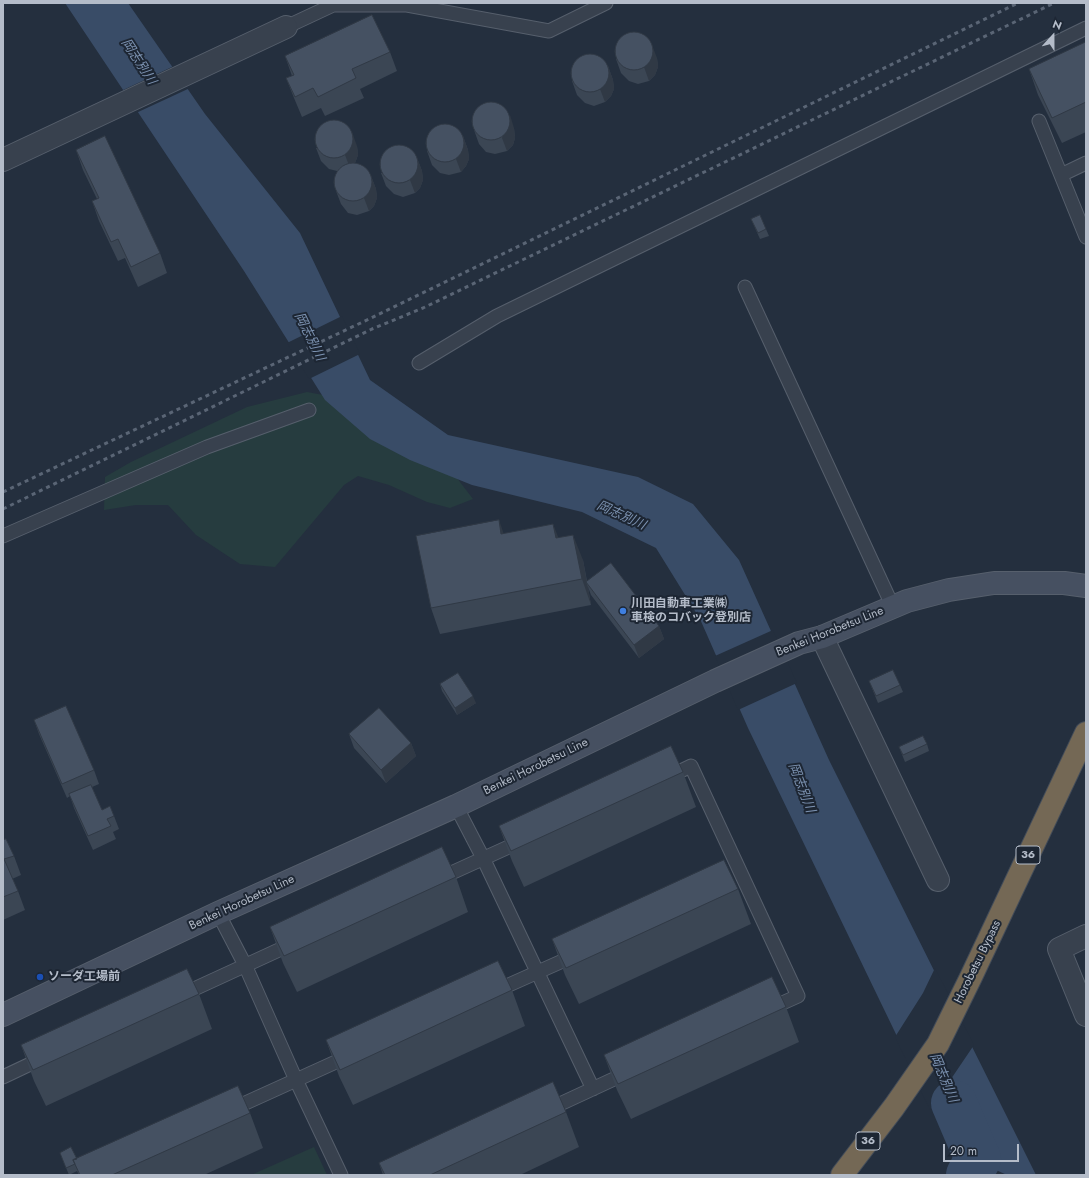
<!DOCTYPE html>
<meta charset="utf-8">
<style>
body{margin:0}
#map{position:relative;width:1089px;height:1178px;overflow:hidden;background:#242f3e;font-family:Jost,sans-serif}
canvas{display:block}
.frame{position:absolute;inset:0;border:4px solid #b4bcc9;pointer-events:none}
.north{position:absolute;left:1033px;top:16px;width:40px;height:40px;-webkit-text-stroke:3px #1d2633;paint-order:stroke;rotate:21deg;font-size:11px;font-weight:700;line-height:16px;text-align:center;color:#b4bcc9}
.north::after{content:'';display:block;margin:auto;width:14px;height:18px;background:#b4bcc9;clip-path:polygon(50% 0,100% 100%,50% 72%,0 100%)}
.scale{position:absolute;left:943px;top:1144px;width:76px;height:18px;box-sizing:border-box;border:2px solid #b4bcc9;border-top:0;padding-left:5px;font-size:12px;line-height:14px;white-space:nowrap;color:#b4bcc9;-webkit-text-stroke:3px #1d2633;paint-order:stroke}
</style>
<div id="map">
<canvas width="1089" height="1178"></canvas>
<div class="frame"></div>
<div class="north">N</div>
<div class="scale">20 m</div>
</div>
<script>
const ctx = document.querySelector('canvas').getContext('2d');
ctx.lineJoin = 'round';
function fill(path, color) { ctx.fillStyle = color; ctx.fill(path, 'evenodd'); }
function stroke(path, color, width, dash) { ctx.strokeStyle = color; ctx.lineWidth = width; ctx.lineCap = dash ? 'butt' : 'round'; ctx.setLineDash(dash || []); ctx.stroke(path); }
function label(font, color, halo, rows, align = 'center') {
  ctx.font = font + ' Jost,"Noto Sans JP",sans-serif'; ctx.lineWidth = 4; ctx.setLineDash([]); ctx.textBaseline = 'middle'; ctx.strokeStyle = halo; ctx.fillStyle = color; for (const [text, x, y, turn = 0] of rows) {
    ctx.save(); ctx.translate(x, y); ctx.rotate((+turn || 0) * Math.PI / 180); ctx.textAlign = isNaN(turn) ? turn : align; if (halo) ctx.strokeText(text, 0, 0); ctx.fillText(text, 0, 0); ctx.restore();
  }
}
fill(new Path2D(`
 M 307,392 L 334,397 L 450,469 L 473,499 L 450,508 L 427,502 L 389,485 L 358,476 L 344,485 L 275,567 L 240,564 L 196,535 L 168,505 L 136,505 L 104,510 L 105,477 L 131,462 L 247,407 Z
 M 314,1147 L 327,1175 L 251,1175 Z`), '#263c3f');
fill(new Path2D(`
 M 65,3 L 128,3 L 205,114 L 300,233 L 370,380 L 448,435 L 638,477 L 693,504 L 739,560 L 829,760 L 1036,1175 L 1007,1175 L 952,1150 L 748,728 L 700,619 L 656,548 L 582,512 L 472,485 L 410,460 L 370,439 L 325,400 L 244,271 Z`), '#394c67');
fill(new Path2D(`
 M 174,66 L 190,88 L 136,113 L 121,91 Z
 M 342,316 L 360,354 L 309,379 L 287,343 Z
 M 773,630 L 797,683 L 738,710 L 715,656 Z
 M 935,968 L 974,1045 L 930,1110 L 895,1037 L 923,993 Z`), '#242f3e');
stroke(new Path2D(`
 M 954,1103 L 978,1159 L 969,1175`), '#394c67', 46);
const lane = new Path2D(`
 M 333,5 L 407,5 L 549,31 L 606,3
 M 286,27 L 333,5 L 333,3
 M 1039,121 L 1086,237
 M 1061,175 L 1086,163
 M 745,287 L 893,607
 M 419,363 L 497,316 L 1086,28
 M 3,536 L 207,447 L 309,410
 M 666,778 L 691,766 L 798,996 L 769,1009
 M 456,806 L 483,858 L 593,1089
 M 438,879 L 524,840
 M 218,913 L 245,965 L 296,1080 L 341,1175
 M 493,992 L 576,955
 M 181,995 L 294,943
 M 3,1077 L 43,1058
 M 230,1110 L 349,1056
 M 547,1110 L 629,1072`);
const street = new Path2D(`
 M 3,160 L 286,27
 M 822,637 L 938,880
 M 1086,936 L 1059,949 L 1086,1015`);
const secondary = new Path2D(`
 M 3,1015 L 218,913 L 456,806 L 715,681 L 799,643 L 822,637 L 907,601 L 949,590 L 994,583 L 1064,583 L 1086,586`);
const highway = new Path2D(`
 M 842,1175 L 894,1107 L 938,1044 L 971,977 L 1086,733`);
stroke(lane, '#565f6c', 15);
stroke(street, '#565f6c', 24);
stroke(secondary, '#565f6c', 24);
stroke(highway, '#434c59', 24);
stroke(lane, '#38414e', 13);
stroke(street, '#38414e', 22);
stroke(secondary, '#465061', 22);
stroke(highway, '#746855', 22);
stroke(new Path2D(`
 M 3,492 L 369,319 L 1018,3
 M 3,509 L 372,329 L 423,308 L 1054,3`), '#5a6575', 3, [4, 4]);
fill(new Path2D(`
 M 1086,42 L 1086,132 L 1062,143 L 1038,95 L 1029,69 Z
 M 390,52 L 397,71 L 360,89 L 364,98 L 325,116 L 321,108 L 302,117 L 294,98 L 286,78 L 292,76 L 285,56 Z
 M 657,58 L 658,67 L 655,75 L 649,81 L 638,84 L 629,81 L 621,73 L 616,59 Z
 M 608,66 L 613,80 L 614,89 L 611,96 L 605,102 L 594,106 L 585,103 L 577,95 L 572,81 Z
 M 514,128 L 515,138 L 513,145 L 507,151 L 495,154 L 486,152 L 479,144 L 474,130 Z
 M 463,136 L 468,150 L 469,159 L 466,166 L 461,172 L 449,175 L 440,173 L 432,165 L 427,151 Z
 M 357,146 L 358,155 L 355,163 L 371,176 L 376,189 L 377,198 L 374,206 L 369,211 L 357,215 L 348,213 L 341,204 L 336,191 L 337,171 L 329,169 L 321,161 L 316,148 Z
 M 76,150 L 160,253 L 167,273 L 138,287 L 125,258 L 118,261 L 99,221 L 92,201 L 97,199 L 83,170 Z
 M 417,158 L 422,171 L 423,180 L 420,188 L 415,193 L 403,197 L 394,194 L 386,186 L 381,173 Z
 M 751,219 L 766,229 L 769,236 L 760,239 Z
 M 503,533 L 558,538 L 583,560 L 587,581 L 659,626 L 664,639 L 639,658 L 591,595 L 588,587 L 591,605 L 440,634 L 431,608 Z
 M 869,681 L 900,685 L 903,692 L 878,703 Z
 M 440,684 L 476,703 L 457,715 L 442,691 Z
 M 34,720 L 94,770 L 99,784 L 92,787 L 102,810 L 114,816 L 119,829 L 113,832 L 116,839 L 93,850 L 74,808 L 70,796 L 67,798 L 39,734 Z
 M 349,734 L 411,743 L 416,756 L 386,783 L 354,748 Z
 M 927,744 L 929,751 L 905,762 L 899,747 Z
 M 683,772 L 696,807 L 524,887 L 512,861 L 499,826 Z
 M 3,840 L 14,856 L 21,875 L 12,879 L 18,891 L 25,910 L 3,920 Z
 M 456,877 L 468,912 L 297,992 L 283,963 L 270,927 Z
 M 738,889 L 751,924 L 579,1004 L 565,975 L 552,939 Z
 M 512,990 L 525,1026 L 353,1105 L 339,1076 L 326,1040 Z
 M 199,994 L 212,1029 L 46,1106 L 34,1081 L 21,1045 Z
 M 786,1007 L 799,1042 L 631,1119 L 617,1090 L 604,1055 Z
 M 566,1112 L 579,1147 L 520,1175 L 383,1175 L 379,1163 Z
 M 250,1113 L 263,1148 L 204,1175 L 79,1175 L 77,1171 L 69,1175 L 60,1153 L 77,1159 Z`), '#3b4654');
fill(new Path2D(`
 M 652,45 L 657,58 L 658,67 L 655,75 L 649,81 L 644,67 Z
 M 608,66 L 613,80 L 614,89 L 611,96 L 605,102 L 600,89 Z
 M 510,115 L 514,128 L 515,138 L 513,145 L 507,151 L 502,138 Z
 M 352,132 L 357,146 L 358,155 L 355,163 L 350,168 L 345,155 Z
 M 463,136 L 468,150 L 469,159 L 466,166 L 461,172 L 456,159 Z
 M 417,158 L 422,171 L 423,180 L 420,188 L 415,193 L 410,180 Z
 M 371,176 L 376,189 L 377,198 L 374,206 L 369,211 L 364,198 Z
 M 499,520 L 508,546 L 501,534 Z
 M 553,524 L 563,549 L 556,538 Z
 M 573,535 L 583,560 L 587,583 L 586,582 L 588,587 L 591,605 L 582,579 Z
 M 659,626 L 664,639 L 639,658 L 634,645 Z
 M 473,696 L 476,703 L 457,715 L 455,708 Z
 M 411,743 L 416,756 L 386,783 L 381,770 Z`), '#303945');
const building = new Path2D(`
 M 372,15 L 390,52 L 352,69 L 356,78 L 318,97 L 313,88 L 295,97 L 286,78 L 294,75 L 285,56 Z
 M615 51a19 19 0 1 1 38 0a19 19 0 1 1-38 0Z
 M 1086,42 L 1086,102 L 1052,118 L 1029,69 Z
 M571 73a19 19 0 1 1 38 0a19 19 0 1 1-38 0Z
 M472 121a19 19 0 1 1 38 0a19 19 0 1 1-38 0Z
 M315 139a19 19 0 1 1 38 0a19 19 0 1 1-38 0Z
 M426 143a19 19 0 1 1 38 0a19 19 0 1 1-38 0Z
 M 105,136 L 160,253 L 131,267 L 118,239 L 111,242 L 92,201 L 99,198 L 76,150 Z
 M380 164a19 19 0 1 1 38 0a19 19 0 1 1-38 0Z
 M334 182a19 19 0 1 1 38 0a19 19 0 1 1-38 0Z
 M 760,215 L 766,229 L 758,233 L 751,219 Z
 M 499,520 L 501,534 L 553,524 L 556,538 L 573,535 L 582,579 L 431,608 L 416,536 Z
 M 611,563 L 659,626 L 634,645 L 586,582 Z
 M 893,670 L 900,685 L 876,696 L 869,681 Z
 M 458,673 L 473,696 L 455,708 L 440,684 Z
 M 66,706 L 94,770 L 62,784 L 34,720 Z
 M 379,708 L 411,743 L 381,770 L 349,734 Z
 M 923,736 L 927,744 L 903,755 L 899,747 Z
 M 671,746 L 683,772 L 511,851 L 499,826 Z
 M 91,785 L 102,810 L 110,806 L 114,816 L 107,819 L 111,826 L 88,836 L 69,794 Z
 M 6,839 L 14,856 L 4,859 L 18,891 L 3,897 L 3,840 Z
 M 442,847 L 456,877 L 284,956 L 270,927 Z
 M 724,860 L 738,889 L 566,968 L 552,939 Z
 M 498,961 L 512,990 L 340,1070 L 326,1040 Z
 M 187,969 L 199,994 L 33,1070 L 21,1045 Z
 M 772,977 L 786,1007 L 618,1084 L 604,1055 Z
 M 553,1082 L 566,1112 L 430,1175 L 385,1175 L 379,1163 Z
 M 238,1086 L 250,1113 L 112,1175 L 80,1175 L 73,1160 Z
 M 71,1147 L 77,1159 L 73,1160 L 75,1164 L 66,1168 L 60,1153 Z`);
fill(building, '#455162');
stroke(building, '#303945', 1);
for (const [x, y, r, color] of [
 [623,611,4,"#3f7fe0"],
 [40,977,4,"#1a4fb4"]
]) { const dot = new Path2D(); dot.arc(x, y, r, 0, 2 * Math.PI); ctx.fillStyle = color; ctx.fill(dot); stroke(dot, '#1d2633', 1.5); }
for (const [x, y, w] of [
 [1028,855,24],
 [868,1141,24]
]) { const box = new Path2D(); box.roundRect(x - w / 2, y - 9, w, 18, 3); ctx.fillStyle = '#1d2633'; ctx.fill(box); stroke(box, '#b4bcc9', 1); }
label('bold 11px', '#b4bcc9', null, [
 ["36",1028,855],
 ["36",868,1141]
]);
label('bold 12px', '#b4bcc9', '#1d2633', [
 ["川田自動車工業㈱",631,604],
 ["車検のコバック登別店",631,618],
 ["ソーダ工場前",48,977]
], 'left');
label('12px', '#b4bcc9', '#1d2633', [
 ["Benkei Horobetsu Line",830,632,-22],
 ["Benkei Horobetsu Line",536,767,-26],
 ["Benkei Horobetsu Line",242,903,-25],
 ["Horobetsu Bypass",978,962,-64]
]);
label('italic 13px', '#7c92b1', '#1d2633', [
 ["岡志別川",138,62,57],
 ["岡志別川",309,337,64],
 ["岡志別川",621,516,24],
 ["岡志別川",801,788,69],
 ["岡志別川",943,1078,67]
]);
</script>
